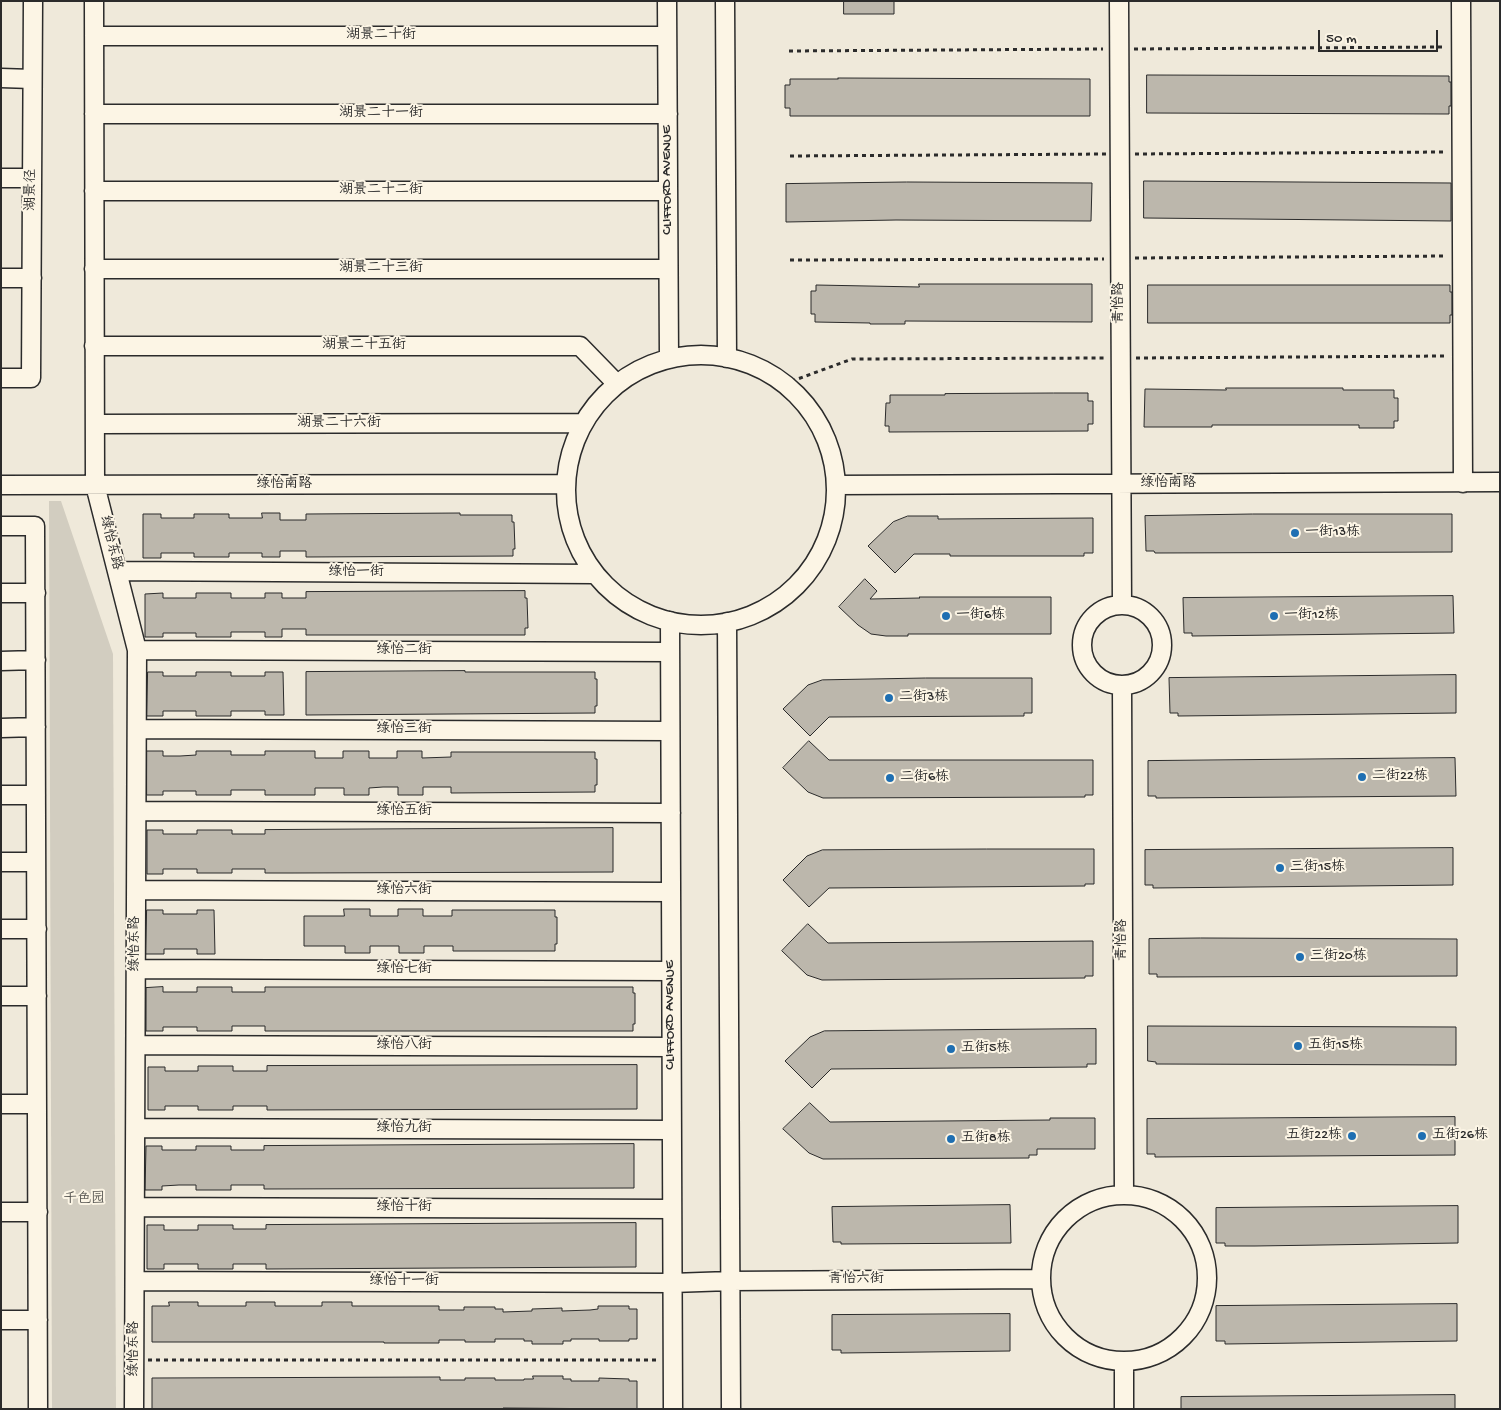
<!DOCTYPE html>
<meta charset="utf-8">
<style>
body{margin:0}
#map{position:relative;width:1501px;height:1410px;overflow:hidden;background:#efe9da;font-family:"Gochi Hand",sans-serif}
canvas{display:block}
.frame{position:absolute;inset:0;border:2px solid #2b2b2b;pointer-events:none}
.scale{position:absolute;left:1318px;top:30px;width:120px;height:22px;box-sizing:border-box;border:2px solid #2b2b2b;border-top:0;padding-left:6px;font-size:15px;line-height:18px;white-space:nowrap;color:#2b2b2b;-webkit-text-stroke:4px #fcf5e5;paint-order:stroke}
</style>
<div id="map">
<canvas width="1501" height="1410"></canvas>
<div class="frame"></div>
<div class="scale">50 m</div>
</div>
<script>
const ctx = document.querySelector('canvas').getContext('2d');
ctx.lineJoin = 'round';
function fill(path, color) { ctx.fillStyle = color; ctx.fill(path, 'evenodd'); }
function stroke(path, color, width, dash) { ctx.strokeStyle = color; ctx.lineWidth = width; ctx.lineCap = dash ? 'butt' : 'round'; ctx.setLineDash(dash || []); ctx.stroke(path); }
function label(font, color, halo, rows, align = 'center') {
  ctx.font = font + ' "Gochi Hand","LXGW WenKai TC",sans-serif'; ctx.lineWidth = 4; ctx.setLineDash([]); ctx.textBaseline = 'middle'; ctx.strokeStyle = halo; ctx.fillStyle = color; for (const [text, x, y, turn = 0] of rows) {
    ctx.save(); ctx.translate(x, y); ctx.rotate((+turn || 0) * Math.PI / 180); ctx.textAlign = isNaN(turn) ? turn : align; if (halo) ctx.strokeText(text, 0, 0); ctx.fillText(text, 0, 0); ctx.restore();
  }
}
fill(new Path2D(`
 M 49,501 L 61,501 L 113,654 L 116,1409 L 52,1409 Z`), '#d2cdc0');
const building = new Path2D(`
 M 844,1 L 894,1 L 894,14 L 844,14 Z
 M 1147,75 L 1449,76 L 1449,82 L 1451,82 L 1451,106 L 1449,106 L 1449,114 L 1147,113 Z
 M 838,78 L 1090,79 L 1090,116 L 790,116 L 790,108 L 785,108 L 785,85 L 790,85 L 790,79 L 838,79 Z
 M 1144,181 L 1451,183 L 1451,221 L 1144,218 Z
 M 907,182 L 1092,183 L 1091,221 L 896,220 L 786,222 L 786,184 Z
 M 919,284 L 1092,284 L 1092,322 L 905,321 L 905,324 L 870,324 L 870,323 L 815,322 L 815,314 L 811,314 L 811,291 L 816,291 L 816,285 L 919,287 Z
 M 1148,285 L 1450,285 L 1450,292 L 1452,292 L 1452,315 L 1450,315 L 1450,323 L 1148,323 Z
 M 1226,388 L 1343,388 L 1343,390 L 1394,390 L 1394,398 L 1398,398 L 1398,421 L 1394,421 L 1394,428 L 1359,428 L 1359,425 L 1212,425 L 1212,427 L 1144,427 L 1145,389 L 1226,390 Z
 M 1054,393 L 1088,393 L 1088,401 L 1093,401 L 1093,424 L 1088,424 L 1088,431 L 889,432 L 889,426 L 885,426 L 886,403 L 890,403 L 890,395 L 945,395 L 945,394 Z
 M 262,513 L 280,513 L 280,520 L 306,520 L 306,514 L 460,513 L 460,515 L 512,515 L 512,522 L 514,522 L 515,549 L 513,549 L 513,556 L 306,557 L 306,551 L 280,551 L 280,557 L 262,557 L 262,553 L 229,553 L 229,557 L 194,557 L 194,553 L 161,553 L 161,558 L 143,558 L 143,514 L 161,514 L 161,518 L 194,518 L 194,514 L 229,514 L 229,518 L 262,518 Z
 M 1253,514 L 1452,514 L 1452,552 L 1155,553 L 1154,551 L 1146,551 L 1145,516 Z
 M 908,516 L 938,516 L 938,519 L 1093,518 L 1093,553 L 1084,553 L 1084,556 L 950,556 L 950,554 L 914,554 L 895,573 L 868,546 L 893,522 Z
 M 865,579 L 877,591 L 870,599 L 920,598 L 919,597 L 1051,597 L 1051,634 L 908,634 L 908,636 L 886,636 L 871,634 L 858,625 L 839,607 Z
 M 525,591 L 525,598 L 527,598 L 528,628 L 525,628 L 525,635 L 306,635 L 306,629 L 282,629 L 282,637 L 265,637 L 265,632 L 231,632 L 231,637 L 196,637 L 196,633 L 163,633 L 163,637 L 145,637 L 145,594 L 163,593 L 163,598 L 196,598 L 196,593 L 231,593 L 231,598 L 265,598 L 265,593 L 282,593 L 282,598 L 306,598 L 306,592 Z
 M 1453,596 L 1454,633 L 1192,636 L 1192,633 L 1184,633 L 1183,598 Z
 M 465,671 L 465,672 L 595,672 L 595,679 L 597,679 L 597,706 L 595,706 L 595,713 L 306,715 L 306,672 Z
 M 148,672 L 163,672 L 163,676 L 196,676 L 196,672 L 231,672 L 231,676 L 265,676 L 265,672 L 283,672 L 284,715 L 265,715 L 265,711 L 231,711 L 231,716 L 196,716 L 196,711 L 163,711 L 163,716 L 147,716 Z
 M 1456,675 L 1456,713 L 1178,716 L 1178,713 L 1170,713 L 1169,678 Z
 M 926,678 L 1032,678 L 1032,713 L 1024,713 L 1024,716 L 829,717 L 810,736 L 783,709 L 808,685 L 822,680 Z
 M 809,741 L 829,760 L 1093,760 L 1093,795 L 1085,795 L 1085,797 L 823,798 L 808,792 L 783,768 Z
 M 147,751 L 163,751 L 163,756 L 180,756 L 196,755 L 196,751 L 231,751 L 231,755 L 265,755 L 265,751 L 315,751 L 315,758 L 343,758 L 343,751 L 369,751 L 369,758 L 397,758 L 397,751 L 422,751 L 422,758 L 451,757 L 451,752 L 595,752 L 595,759 L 597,759 L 597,785 L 595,785 L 595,792 L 451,793 L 451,787 L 423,787 L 423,795 L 398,795 L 398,787 L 383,787 L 369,788 L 369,795 L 344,795 L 344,788 L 315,788 L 315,795 L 265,795 L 265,790 L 231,790 L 231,795 L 196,795 L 196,791 L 163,791 L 163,795 L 147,795 Z
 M 1455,758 L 1456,796 L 1156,798 L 1156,796 L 1148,796 L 1148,761 Z
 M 613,828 L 613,872 L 293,873 L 265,873 L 265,869 L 232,869 L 232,873 L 197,873 L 197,869 L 163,869 L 163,874 L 147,874 L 147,830 L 163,830 L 163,834 L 197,834 L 197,830 L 232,830 L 232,834 L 265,834 L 265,830 Z
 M 1453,848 L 1453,885 L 1153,888 L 1153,885 L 1145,885 L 1145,850 Z
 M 987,849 L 1094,849 L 1094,884 L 1085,884 L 1085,886 L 829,888 L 809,907 L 783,880 L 807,856 L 822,850 Z
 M 344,909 L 370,909 L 370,916 L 398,916 L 398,909 L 423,909 L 423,916 L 452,916 L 452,910 L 555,910 L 555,917 L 557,917 L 557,944 L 555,944 L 555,951 L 453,951 L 453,946 L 424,946 L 424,953 L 399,953 L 399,946 L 370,946 L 370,953 L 345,953 L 345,946 L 304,946 L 304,916 L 344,916 Z
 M 147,910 L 163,910 L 163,914 L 197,914 L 197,910 L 214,910 L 215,954 L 197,954 L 197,949 L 164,949 L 164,954 L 146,954 Z
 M 808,924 L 828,943 L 1093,941 L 1093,976 L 1085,976 L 1085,978 L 822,980 L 807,975 L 782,951 Z
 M 1201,938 L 1457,939 L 1457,976 L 1157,977 L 1157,974 L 1149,974 L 1149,939 Z
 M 163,987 L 163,992 L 197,992 L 197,987 L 232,987 L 232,992 L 265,992 L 265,987 L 633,987 L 633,993 L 635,993 L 635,1024 L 633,1024 L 633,1031 L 265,1031 L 265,1026 L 232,1026 L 232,1031 L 197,1031 L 197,1027 L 163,1027 L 163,1031 L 146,1031 L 146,988 Z
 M 1148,1026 L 1456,1027 L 1456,1065 L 1156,1064 L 1156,1062 L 1148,1061 Z
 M 1096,1029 L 1096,1064 L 1087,1064 L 1087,1067 L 831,1069 L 812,1088 L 785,1061 L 810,1037 L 824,1031 Z
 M 637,1065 L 637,1109 L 267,1110 L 267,1106 L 233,1106 L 233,1110 L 198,1110 L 198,1106 L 165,1106 L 165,1110 L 148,1110 L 148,1067 L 165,1067 L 165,1071 L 198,1071 L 198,1066 L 233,1066 L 233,1071 L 267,1071 L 267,1066 Z
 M 810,1103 L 830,1122 L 1050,1120 L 1050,1118 L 1095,1118 L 1095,1149 L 1037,1149 L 1037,1155 L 1029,1155 L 1029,1158 L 823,1159 L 809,1153 L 783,1129 Z
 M 1455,1117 L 1455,1155 L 1155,1157 L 1155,1154 L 1147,1154 L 1147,1119 Z
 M 634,1144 L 634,1188 L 264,1189 L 264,1185 L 231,1185 L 231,1190 L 196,1190 L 196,1185 L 179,1185 L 162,1186 L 162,1190 L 145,1190 L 146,1146 L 162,1146 L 162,1150 L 196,1150 L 196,1146 L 231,1146 L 231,1150 L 264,1150 L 264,1146 Z
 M 1010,1205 L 1011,1243 L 841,1244 L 841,1242 L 833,1242 L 832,1207 Z
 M 1458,1206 L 1458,1243 L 1255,1246 L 1225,1246 L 1225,1243 L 1216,1243 L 1216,1208 Z
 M 636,1223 L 636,1267 L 266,1269 L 266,1264 L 233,1264 L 233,1269 L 198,1269 L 198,1264 L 164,1264 L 164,1269 L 147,1269 L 147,1225 L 164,1225 L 164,1230 L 198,1230 L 198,1225 L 233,1225 L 233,1229 L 266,1229 L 266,1225 Z
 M 169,1302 L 198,1302 L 198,1306 L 246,1306 L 246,1302 L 275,1302 L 275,1306 L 322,1306 L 322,1302 L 352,1302 L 352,1306 L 439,1306 L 439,1310 L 464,1310 L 464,1307 L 495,1307 L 495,1309 L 503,1309 L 503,1312 L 532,1311 L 532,1309 L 562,1308 L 562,1311 L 590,1310 L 598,1309 L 598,1306 L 629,1306 L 629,1309 L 637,1309 L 637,1339 L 629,1339 L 629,1341 L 599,1341 L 599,1339 L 571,1339 L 571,1341 L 563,1341 L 563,1344 L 532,1344 L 532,1341 L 524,1341 L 524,1339 L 495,1339 L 495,1342 L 465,1342 L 465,1340 L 439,1340 L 439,1343 L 384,1343 L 384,1342 L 152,1342 L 152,1306 L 169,1306 Z
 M 1457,1304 L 1457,1341 L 1225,1344 L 1225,1341 L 1216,1341 L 1216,1306 Z
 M 1010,1314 L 1010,1351 L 841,1353 L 841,1350 L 832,1350 L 832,1315 Z
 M 533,1376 L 563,1376 L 563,1379 L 571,1379 L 571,1381 L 599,1381 L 599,1378 L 629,1379 L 629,1381 L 637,1381 L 637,1409 L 503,1408 L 503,1409 L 152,1409 L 152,1378 L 440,1377 L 440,1380 L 465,1380 L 465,1378 L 495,1378 L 495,1380 L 524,1380 L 524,1379 L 533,1379 Z
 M 1455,1395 L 1455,1409 L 1181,1409 L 1181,1397 Z`);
fill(building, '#bcb7ac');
stroke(building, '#2b2b2b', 1);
const minor = new Path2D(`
 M 94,1 L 95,485 L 137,650 L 134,1409
 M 667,1 L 669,359
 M 725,1 L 727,358
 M 1119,1 L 1122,605
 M 1461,1 L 1463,483
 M 94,36 L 667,36
 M 1,78 L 32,79
 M 94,114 L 668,114
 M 1,178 L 32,178
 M 94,191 L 668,191
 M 94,269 L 668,269
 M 1,278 L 32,278
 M 94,346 L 580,346 L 617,384
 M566 490a135 135 0 1 1 270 0a135 135 0 1 1-270 0Z
 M 1,378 L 31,378 L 33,1
 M 95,424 L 583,423
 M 1,485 L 566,484
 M 836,485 L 1500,482
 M 1,526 L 35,526 L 38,1409
 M 117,571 L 595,574
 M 1,593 L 36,593
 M1082 645a40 40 0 1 1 80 0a40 40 0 1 1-80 0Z
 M 670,621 L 673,1409
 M 727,622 L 731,1409
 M 137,650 L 670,652
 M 1,661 L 36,660
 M 1122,685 L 1124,1195
 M 1,728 L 36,727
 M 137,729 L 670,731
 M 1,795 L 36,795
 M 137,811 L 671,813
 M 1,862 L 36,862
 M 136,890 L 671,892
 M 1,929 L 37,929
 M 136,969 L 671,971
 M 1,996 L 37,996
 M 136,1045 L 671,1047
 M 1,1104 L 37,1104
 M 136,1128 L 672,1130
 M1041 1278a83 83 0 1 1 166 0a83 83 0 1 1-166 0Z
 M 135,1207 L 672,1209
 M 1,1212 L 38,1212
 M 135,1281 L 672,1283 L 730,1281 L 1040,1279
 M 1,1320 L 38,1320
 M 1124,1362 L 1124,1409`);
stroke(minor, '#2b2b2b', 21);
stroke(new Path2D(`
 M 1134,49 L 1445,47
 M 789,51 L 1103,49
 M 1135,154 L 1446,152
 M 790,156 L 1106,154
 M 1135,258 L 1447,256
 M 790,260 L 1104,259
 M 1136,358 L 1447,356
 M 784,384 L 852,359 L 1105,358
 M 148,1360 L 657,1360`), '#2b2b2b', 3, [4, 4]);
stroke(minor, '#fcf5e5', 18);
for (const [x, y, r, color] of [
 [1295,533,5,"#1f6fb2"],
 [946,616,5,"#1f6fb2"],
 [1274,616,5,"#1f6fb2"],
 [889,698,5,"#1f6fb2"],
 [1362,777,5,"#1f6fb2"],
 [890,778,5,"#1f6fb2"],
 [1280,868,5,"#1f6fb2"],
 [1300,957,5,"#1f6fb2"],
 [1298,1046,5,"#1f6fb2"],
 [951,1049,5,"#1f6fb2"],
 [1352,1136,5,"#1f6fb2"],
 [1422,1136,5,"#1f6fb2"],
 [951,1139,5,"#1f6fb2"]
]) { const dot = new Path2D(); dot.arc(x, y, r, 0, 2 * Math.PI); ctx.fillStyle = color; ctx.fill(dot); stroke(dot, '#fcf5e5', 2); }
label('14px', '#2b2b2b', '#fcf5e5', [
 ["湖景二十街",381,36],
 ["湖景二十一街",381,114],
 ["CLIFFORD AVENUE",668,180,-90],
 ["湖景径",32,190,-90],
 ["湖景二十二街",381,191],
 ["湖景二十三街",381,269],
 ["青怡路",1120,303,-90],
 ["湖景二十五街",364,346],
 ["湖景二十六街",339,424],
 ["绿怡南路",1168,484],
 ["绿怡南路",284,485],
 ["绿怡东路",110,543,76],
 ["绿怡一街",356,573],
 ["绿怡二街",404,651],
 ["绿怡三街",404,730],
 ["绿怡五街",404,812],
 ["绿怡六街",404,891],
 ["青怡路",1123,940,-90],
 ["绿怡东路",136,944,-90],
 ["绿怡七街",404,970],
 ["CLIFFORD AVENUE",671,1015,-90],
 ["绿怡八街",404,1046],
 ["绿怡九街",404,1129],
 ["绿怡十街",404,1208],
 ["青怡六街",856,1280],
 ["绿怡十一街",404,1282],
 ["绿怡东路",135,1349,-90]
]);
label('14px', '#2b2b2b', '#fcf5e5', [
 ["一街13栋",1305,533],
 ["一街6栋",956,616],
 ["一街12栋",1284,616],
 ["二街3栋",899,698],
 ["二街22栋",1372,777],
 ["二街6栋",900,778],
 ["三街15栋",1290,868],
 ["三街20栋",1310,957],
 ["五街15栋",1308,1046],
 ["五街5栋",961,1049],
 ["五街22栋",1342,1136,"right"],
 ["五街26栋",1432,1136],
 ["五街8栋",961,1139]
], 'left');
label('14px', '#555450', '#fcf5e5', [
 ["千色园",84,1200]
]);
</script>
